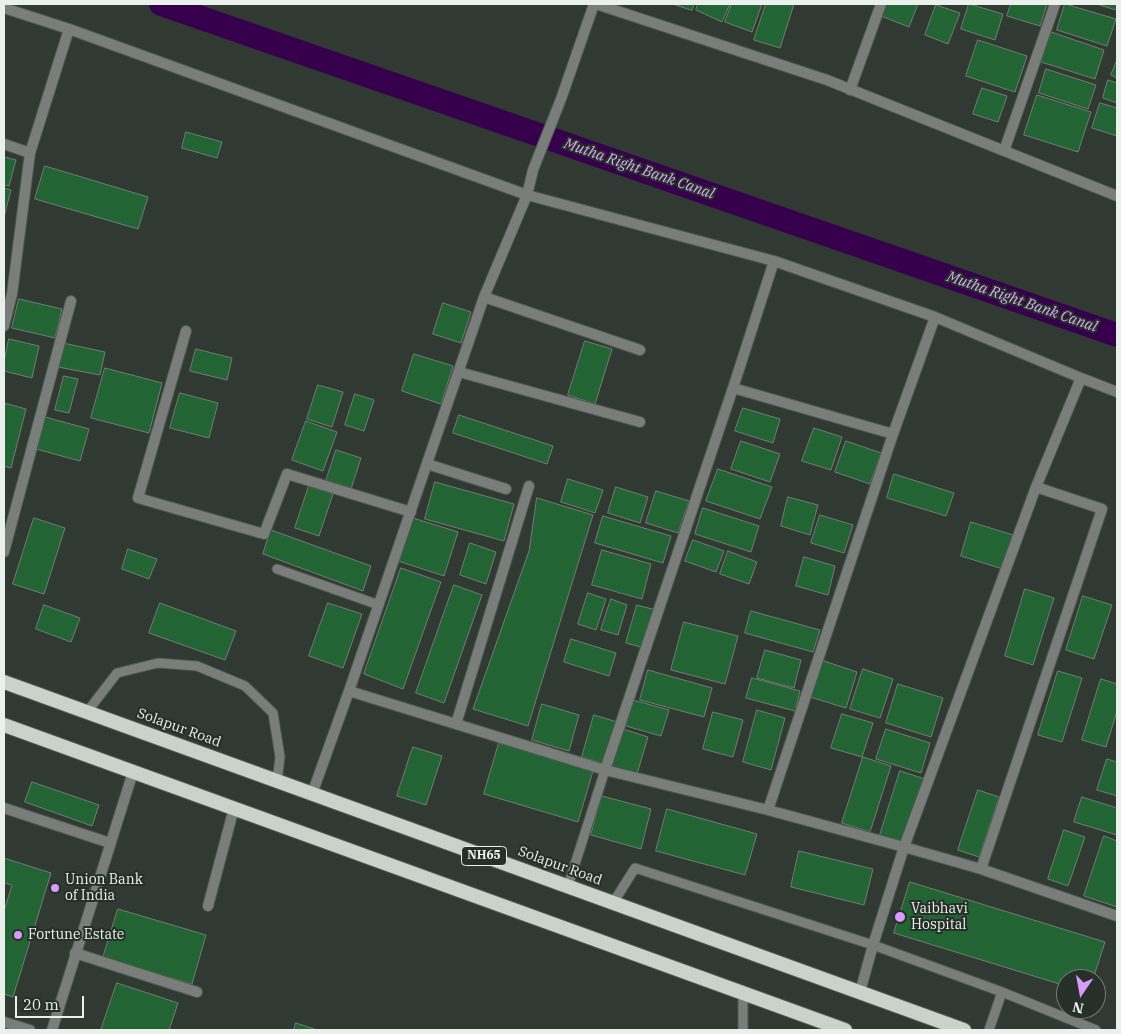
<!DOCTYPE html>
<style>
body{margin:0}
#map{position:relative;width:1121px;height:1034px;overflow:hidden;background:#303a32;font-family:"IBM Plex Serif",serif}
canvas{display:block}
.frame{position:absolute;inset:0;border:5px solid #eaf0eb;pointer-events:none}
.north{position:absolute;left:1056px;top:969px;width:50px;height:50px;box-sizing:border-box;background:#262f28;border:1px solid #747c76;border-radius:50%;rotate:192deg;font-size:14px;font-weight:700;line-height:20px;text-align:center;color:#eaf0eb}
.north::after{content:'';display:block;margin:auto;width:18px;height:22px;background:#d79bf9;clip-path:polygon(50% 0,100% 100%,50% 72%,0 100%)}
.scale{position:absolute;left:15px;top:996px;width:69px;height:22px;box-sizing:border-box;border:2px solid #eaf0eb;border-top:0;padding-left:6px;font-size:15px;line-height:18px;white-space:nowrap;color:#eaf0eb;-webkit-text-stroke:4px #262f28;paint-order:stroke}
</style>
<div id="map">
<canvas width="1121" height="1034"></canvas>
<div class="frame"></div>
<div class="north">N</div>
<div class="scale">20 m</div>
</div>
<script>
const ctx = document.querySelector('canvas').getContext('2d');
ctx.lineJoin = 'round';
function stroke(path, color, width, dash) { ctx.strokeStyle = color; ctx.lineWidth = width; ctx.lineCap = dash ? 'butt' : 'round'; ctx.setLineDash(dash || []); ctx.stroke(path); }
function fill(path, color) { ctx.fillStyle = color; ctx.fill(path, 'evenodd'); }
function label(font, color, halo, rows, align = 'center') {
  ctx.font = font + ' "IBM Plex Serif",serif'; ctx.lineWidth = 4; ctx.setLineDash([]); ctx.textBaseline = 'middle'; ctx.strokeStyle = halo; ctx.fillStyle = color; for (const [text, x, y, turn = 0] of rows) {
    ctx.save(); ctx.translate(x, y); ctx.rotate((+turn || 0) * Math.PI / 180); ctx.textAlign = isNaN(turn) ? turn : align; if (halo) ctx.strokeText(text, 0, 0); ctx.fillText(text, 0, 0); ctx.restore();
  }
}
stroke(new Path2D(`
 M 161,4 L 1117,335`), '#36004d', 24);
const building = new Path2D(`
 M 673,4 L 694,4 L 692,10 Z
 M 698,4 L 730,4 L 722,22 L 696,10 Z
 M 732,4 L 762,4 L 752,32 L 725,22 Z
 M 766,4 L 794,4 L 780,48 L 754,40 Z
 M 885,4 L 918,4 L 909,27 L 881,16 Z
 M 969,4 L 1003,14 L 995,40 L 961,29 Z
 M 1011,4 L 1047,4 L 1040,26 L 1007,16 Z
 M 1065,4 L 1116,19 L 1107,46 L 1057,30 Z
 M 1097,4 L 1117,4 L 1117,10 Z
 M 936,5 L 960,13 L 948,44 L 925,35 Z
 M 1051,32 L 1104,50 L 1095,79 L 1041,62 Z
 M 978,40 L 1027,56 L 1015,92 L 966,76 Z
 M 1117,60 L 1117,78 L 1111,75 Z
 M 1046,69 L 1096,85 L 1088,109 L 1039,93 Z
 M 1108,80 L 1117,83 L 1117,103 L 1103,98 Z
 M 982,88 L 1007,96 L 998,122 L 973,114 Z
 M 1037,95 L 1091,112 L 1078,152 L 1024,135 Z
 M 1100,103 L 1117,108 L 1117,136 L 1092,128 Z
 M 186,132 L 222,142 L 217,158 L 182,148 Z
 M 4,157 L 16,160 L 9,186 L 4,185 Z
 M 45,166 L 148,197 L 138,229 L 35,199 Z
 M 4,188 L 11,190 L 4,217 Z
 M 19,299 L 62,309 L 55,338 L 12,328 Z
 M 443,303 L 471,312 L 461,343 L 433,334 Z
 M 9,339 L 39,346 L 32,378 L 4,371 L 4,362 Z
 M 585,341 L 612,349 L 595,404 L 568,395 Z
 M 63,343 L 105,352 L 100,375 L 58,367 Z
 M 196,349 L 232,358 L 227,380 L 190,371 Z
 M 414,354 L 453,366 L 441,404 L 402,391 Z
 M 105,368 L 162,383 L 149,433 L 91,418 Z
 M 64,376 L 78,379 L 69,413 L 55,410 Z
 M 318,385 L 343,392 L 332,427 L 307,419 Z
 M 180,393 L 218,403 L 209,438 L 170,428 Z
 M 355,394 L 374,400 L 364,431 L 345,425 Z
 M 4,403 L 26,409 L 11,468 L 4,466 Z
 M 743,408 L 780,419 L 773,443 L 735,431 Z
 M 459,415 L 553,446 L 547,464 L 453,433 Z
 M 45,417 L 89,429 L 80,461 L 36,449 Z
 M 306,421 L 337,432 L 323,471 L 292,460 Z
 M 814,428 L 842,437 L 831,470 L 802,461 Z
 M 741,441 L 780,454 L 770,482 L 731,469 Z
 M 846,441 L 881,453 L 870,484 L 835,472 Z
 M 336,450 L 361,458 L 351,489 L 326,481 Z
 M 718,469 L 772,487 L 760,519 L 706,501 Z
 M 894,474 L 954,493 L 946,516 L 887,498 Z
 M 568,479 L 603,490 L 595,513 L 561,502 Z
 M 435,482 L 514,504 L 504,541 L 425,519 Z
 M 309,486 L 333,494 L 319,536 L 295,528 Z
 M 616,487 L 648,497 L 640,523 L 608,513 Z
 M 656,491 L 689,501 L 678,533 L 646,523 Z
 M 788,497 L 818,505 L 810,535 L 781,526 Z
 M 537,498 L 593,515 L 528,726 L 473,709 L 529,551 Z
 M 703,508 L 759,526 L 751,552 L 695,534 Z
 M 820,515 L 853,525 L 844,553 L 811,543 Z
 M 603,516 L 671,536 L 663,563 L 595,543 Z
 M 34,518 L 65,528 L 44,594 L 13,584 Z
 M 413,518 L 458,532 L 444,576 L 398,561 Z
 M 971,522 L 1013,535 L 1003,569 L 961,556 Z
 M 271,530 L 371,566 L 363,591 L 263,554 Z
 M 693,540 L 724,551 L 716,572 L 685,561 Z
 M 470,543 L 496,552 L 486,584 L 460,575 Z
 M 128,549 L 157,559 L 149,579 L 122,569 Z
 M 602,550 L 651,564 L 642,599 L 592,585 Z
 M 728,551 L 757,562 L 749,584 L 720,574 Z
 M 804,557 L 835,566 L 828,595 L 796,586 Z
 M 401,568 L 441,582 L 403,689 L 364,674 Z
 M 454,585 L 482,595 L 444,703 L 416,693 Z
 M 1025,589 L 1054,598 L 1033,665 L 1005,656 Z
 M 588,593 L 606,599 L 596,630 L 578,624 Z
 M 1083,596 L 1112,605 L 1094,659 L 1066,650 Z
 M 611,599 L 627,605 L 618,635 L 601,630 Z
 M 160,603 L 236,631 L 225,660 L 149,633 Z
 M 328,603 L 362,614 L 343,668 L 309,656 Z
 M 44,605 L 80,618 L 71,642 L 36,629 Z
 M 637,605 L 656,610 L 644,648 L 626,643 Z
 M 751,611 L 820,630 L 813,652 L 745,633 Z
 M 684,622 L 738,636 L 725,684 L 671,670 Z
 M 571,639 L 616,653 L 609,676 L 564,662 Z
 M 765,650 L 801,660 L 794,688 L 757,678 Z
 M 821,660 L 857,672 L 846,708 L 810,697 Z
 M 863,669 L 893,679 L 880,718 L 850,709 Z
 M 648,670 L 712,688 L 704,717 L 640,700 Z
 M 1058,671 L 1082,678 L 1062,742 L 1038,735 Z
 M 752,678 L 800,691 L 795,711 L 746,698 Z
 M 1101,679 L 1117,684 L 1117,711 L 1106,747 L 1082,740 Z
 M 898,684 L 943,698 L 931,737 L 886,723 Z
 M 633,700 L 669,710 L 661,736 L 626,726 Z
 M 542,704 L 579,715 L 569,751 L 532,740 Z
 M 757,710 L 785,718 L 771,770 L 743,762 Z
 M 713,712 L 743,720 L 733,757 L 703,749 Z
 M 842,714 L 873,723 L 862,757 L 831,748 Z
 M 594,715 L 617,722 L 605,764 L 582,757 Z
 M 623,729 L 648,737 L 637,774 L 611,767 Z
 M 886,729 L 930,743 L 921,773 L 876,759 Z
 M 499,743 L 593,771 L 578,822 L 484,794 Z
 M 413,747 L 442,756 L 426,805 L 397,796 Z
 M 863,757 L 891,766 L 870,832 L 842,823 Z
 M 1107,759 L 1117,762 L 1117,796 L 1097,790 Z
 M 900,771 L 925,779 L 904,843 L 880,835 Z
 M 32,782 L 99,805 L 92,826 L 25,802 Z
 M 978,790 L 999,797 L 979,857 L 958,850 Z
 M 602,796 L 651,809 L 641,849 L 591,835 Z
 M 1082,797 L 1117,808 L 1117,835 L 1074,822 Z
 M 667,809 L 757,834 L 745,875 L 656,851 Z
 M 1064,830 L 1085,837 L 1068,886 L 1048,879 Z
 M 1104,836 L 1117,841 L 1117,907 L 1084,896 Z
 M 799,851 L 873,869 L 864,905 L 791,887 Z
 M 4,858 L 51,873 L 13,997 L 4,994 L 4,911 L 12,885 L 4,883 Z
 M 910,882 L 1105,942 L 1093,979 L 1066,979 L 1066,986 L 894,933 Z
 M 118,909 L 206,935 L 192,984 L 103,958 Z
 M 117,983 L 178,1003 L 169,1030 L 101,1030 Z
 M 296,1023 L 317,1030 L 294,1030 Z`);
fill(building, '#226434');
stroke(building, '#727d74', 1);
const service = new Path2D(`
 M 277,569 L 379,605
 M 87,712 L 117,673 L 158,663 L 197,666 L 245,686 L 273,713 L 280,757 L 277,781
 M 568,886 L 605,770
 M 613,903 L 635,868 L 873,945 L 1002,992
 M 743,993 L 743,1030
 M 989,1030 L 1002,992 L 1096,1030`);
const minor = new Path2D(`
 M 596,4 L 827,80 L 1117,196
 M 4,8 L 69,29 L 527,195 L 774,261 L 935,317 L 1081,378 L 1117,392
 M 850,90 L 881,4
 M 4,144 L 30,153
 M 1004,151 L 1055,4
 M 484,297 L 640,350
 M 4,326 L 12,294 L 30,153 L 69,29
 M 186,331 L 138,498 L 264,534 L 287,474 L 411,512
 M 459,372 L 640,422
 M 733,388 L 893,434
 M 427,464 L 506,489
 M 4,552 L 71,301
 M 349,691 L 484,297 L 527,195 L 533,170 L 561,99 L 594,4
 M 456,724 L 529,486
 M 605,770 L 733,388 L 774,261
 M 312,794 L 349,691 L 605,770 L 768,810 L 904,847 L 981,869 L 1117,916
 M 4,808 L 110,843
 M 768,810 L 893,434 L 935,317
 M 981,869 L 1102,509 L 1036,487
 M 208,906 L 234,808
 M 75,953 L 197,992
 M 860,992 L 873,945 L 904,847 L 1036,487 L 1081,378
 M 4,1022 L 30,1030
 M 52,1030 L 133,772`);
const trunk = new Path2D(`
 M 4,682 L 964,1030
 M 4,725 L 845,1030`);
stroke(service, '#4e5750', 11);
stroke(minor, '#4e5750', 12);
stroke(trunk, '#4e5750', 16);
stroke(service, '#7a7e7a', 9);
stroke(minor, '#7a7e7a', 10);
stroke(trunk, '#c9d3ca', 14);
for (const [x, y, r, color] of [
 [55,888,5,"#d79bf9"],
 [900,917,6,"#d79bf9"],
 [18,935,5,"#d79bf9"]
]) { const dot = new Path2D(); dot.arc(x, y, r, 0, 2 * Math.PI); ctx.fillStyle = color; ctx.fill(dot); stroke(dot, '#262f28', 2); }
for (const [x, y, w] of [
 [484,856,45]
]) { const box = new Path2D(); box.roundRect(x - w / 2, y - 9.5, w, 19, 4); ctx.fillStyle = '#262f28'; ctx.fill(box); stroke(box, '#eaf0eb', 1); }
label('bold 12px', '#eaf0eb', null, [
 ["NH65",484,856]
]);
label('14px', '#eaf0eb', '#262f28', [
 ["Solapur Road",179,728,20],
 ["Solapur Road",560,866,20]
]);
label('14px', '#eaf0eb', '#262f28', [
 ["Union Bank",65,880],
 ["of India",65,896],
 ["Vaibhavi",911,909],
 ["Hospital",911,925],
 ["Fortune Estate",28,935]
], 'left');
label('italic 15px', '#dca9fb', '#262f28', [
 ["Mutha Right Bank Canal",639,169,19],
 ["Mutha Right Bank Canal",1022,302,19]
]);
</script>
